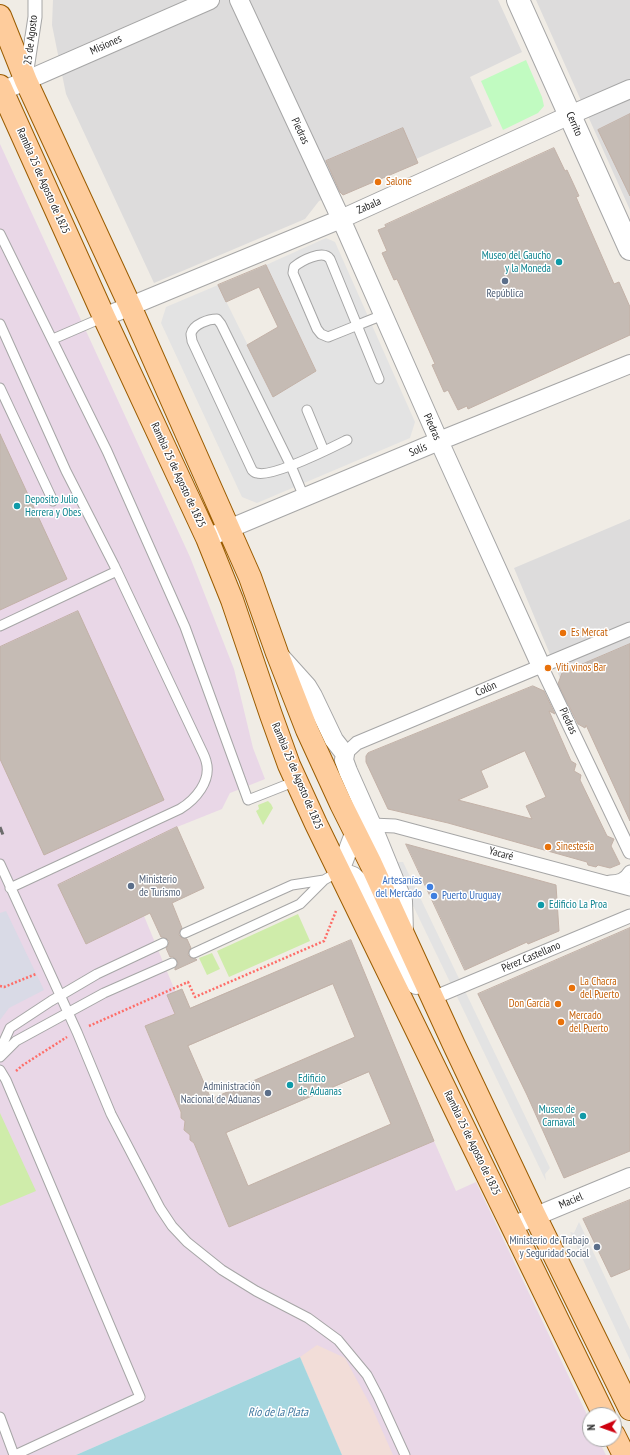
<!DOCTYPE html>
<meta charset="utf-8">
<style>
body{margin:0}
#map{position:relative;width:630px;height:1455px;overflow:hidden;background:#f0ece5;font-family:"PT Sans Narrow",sans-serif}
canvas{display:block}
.north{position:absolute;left:582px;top:1407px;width:40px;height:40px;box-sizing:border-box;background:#fff;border:1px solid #a5a5a5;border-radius:50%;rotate:268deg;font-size:11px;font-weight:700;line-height:16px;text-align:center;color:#1f1f1f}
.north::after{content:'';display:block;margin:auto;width:14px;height:18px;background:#ce000f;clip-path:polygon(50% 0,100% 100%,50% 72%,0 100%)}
</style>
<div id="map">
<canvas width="630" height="1455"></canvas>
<div class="north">N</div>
</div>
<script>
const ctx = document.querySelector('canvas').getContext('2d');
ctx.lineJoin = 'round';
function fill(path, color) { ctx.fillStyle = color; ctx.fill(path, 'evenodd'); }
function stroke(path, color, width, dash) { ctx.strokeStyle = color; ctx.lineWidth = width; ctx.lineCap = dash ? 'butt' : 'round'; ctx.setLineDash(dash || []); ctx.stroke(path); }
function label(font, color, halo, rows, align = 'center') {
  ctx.font = font + ' "PT Sans Narrow",sans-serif'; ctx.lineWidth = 3; ctx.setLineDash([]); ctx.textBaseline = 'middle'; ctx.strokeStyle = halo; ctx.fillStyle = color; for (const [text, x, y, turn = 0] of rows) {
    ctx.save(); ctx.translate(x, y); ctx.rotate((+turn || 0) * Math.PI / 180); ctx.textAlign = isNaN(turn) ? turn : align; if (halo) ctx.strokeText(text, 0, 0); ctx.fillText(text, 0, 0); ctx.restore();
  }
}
fill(new Path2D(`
 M 53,0 L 498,0 L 522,52 L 470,77 L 492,126 L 319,201 L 305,219 L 154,283 L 66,94 L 52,25 Z
 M 536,0 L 630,0 L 630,210 Z
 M 630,519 L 630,696 L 577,719 L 514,568 Z`), '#dddcdc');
fill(new Path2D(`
 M 0,144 L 190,557 L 234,669 L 253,748 L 265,779 L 230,793 L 222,809 L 177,827 L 59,885 L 86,944 L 144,916 L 183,1010 L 145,1027 L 180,1110 L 181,1118 L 185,1121 L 184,1130 L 190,1135 L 190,1140 L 194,1143 L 229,1227 L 434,1141 L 456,1191 L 476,1182 L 590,1421 L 590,1439 L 598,1439 L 606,1455 L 342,1455 L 300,1357 L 76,1455 L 0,1455 Z`), '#e9d7e7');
fill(new Path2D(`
 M 317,1345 L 345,1358 L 373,1410 L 393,1455 L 342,1455 L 300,1357 Z`), '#f2ddd8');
fill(new Path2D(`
 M 268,801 L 271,804 L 273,808 L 263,825 L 256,811 L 259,809 L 258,805 Z
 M 298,914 L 310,941 L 229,977 L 217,951 Z
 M 212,953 L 220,969 L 207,975 L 199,958 Z
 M 0,1113 L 36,1191 L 0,1206 Z`), '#cfecaa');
fill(new Path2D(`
 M 526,60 L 542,97 L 544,106 L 538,113 L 503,130 L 481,81 Z`), '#c1fbc1');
fill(new Path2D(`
 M 326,238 L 335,242 L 415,422 L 410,438 L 257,503 L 242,497 L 161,323 L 166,307 L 218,285 L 273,396 L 316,371 L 266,265 Z
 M 392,862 L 396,863 L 399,862 L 403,862 L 550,1168 L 545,1174 L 546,1181 Z
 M 579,1222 L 630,1330 L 630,1360 L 570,1232 L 574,1233 Z`), '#e3e3e3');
fill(new Path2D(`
 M 6,911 L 44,990 L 9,1008 L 0,1020 L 0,913 Z`), '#d9dae6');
fill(new Path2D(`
 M 300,1357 L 342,1455 L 76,1455 Z`), '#a4d6df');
const building = new Path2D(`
 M 630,114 L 630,196 L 598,130 Z
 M 403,128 L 418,163 L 343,195 L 340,192 L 326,161 Z
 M 554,148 L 565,171 L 567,170 L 579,196 L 576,197 L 614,284 L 619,282 L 630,307 L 630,335 L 468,409 L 467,406 L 458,410 L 448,390 L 444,392 L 432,365 L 435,364 L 397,279 L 394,280 L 382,253 L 387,251 L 378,230 L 386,227 L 385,225 Z
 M 266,265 L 316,371 L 273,397 L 247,345 L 278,327 L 259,287 L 226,302 L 218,285 Z
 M 0,434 L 67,579 L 0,610 Z
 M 78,611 L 164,800 L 44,855 L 0,759 L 0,647 Z
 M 630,644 L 630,821 L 586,725 L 585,728 L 578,724 L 558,684 L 562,673 Z
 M 533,686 L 544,691 L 555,714 L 549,711 L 571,761 L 576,764 L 574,771 L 581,775 L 580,780 L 607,836 L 614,839 L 611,846 L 620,864 L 610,868 L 598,865 L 596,867 L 588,865 L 587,862 L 448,823 L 388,809 L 366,762 L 366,756 L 368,753 ZM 525,751 L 546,797 L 526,806 L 532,819 L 458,800 L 488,787 L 481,771 Z
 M 177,827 L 204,888 L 172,903 L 182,928 L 180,930 L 179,935 L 182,938 L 187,939 L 191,948 L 189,950 L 188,955 L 191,958 L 196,959 L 197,960 L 175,970 L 175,968 L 178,964 L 177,960 L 173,957 L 170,957 L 166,948 L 168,946 L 169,941 L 166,938 L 161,937 L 150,913 L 86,944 L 58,885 Z
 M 406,844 L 556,885 L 559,931 L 528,944 L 527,942 L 465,970 Z
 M 630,928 L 630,1151 L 564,1178 L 527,1095 L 478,994 Z
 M 351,940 L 434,1141 L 229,1227 L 194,1143 L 190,1140 L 190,1135 L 184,1130 L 185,1121 L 181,1118 L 181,1112 L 145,1026 L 175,1014 L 167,995 L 182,989 L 190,1008 ZM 333,984 L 355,1037 L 211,1099 L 188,1046 ZM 369,1072 L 391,1124 L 248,1186 L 226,1133 Z
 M 630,1200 L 630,1269 L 611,1277 L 583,1219 Z`);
fill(building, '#c5bbb4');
stroke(building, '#c2b1a7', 1);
const service = new Path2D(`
 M 0,234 L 107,451 L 185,627 L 248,800 L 296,781
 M 0,324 L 66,471 L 114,565 L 201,749 C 203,753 205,757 206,761 C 212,781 195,800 180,809 L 10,888
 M 53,339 L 104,317
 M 379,379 L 330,259 C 323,249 301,261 294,267 L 293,273 L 317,329 L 321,334 L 328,337 C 346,330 365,322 383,315
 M 0,388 L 53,501
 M 307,410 L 324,451
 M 304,497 L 291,466 L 221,324 L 217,319 C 209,319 193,324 191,334 C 191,336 192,339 192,341 L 252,470 C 253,471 255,473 257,473 C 272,478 331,448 347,440
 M 0,626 L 117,571
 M 0,864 L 77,1032 L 111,1114 L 160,1208 L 172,1226 L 187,1242 L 222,1270 L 256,1291 L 308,1318 L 338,1340 L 367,1375 L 378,1396 L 405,1455
 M 185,933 L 292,885 L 324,880
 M 194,953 L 300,904 L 324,880 L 340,871
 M 0,1050 L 10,1028 L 51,1001 L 97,974 L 163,943
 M 0,1057 L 16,1041 L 104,993 L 172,963
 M 0,1070 L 6,1080 L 140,1397 L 15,1455
 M 0,1417 L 14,1455`);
const pedestrian = new Path2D(`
 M 26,76 L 35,17 L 35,0
 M 541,666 L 630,852
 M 345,754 L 357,743 L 630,629
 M 372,825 L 395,826 L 630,889
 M 610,882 C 619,882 625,880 630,872
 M 433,998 L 630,916`);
const minor = new Path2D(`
 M 239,0 L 341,219 L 439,441 L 541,666
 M 2,91 L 210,0
 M 104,317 L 341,219 L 570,115 L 630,89
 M 207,538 L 439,441 L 630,364
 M 280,656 L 307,686 L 313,696 L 334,740 L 345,754 L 344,760 L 348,771 L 372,825 L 403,901 L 404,932
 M 355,831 L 340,871 L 353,876 L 365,887 L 416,985
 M 512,1226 L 630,1177`);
const tertiary = new Path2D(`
 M 518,0 L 630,249`);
const primary = new Path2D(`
 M 0,16 L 26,81 L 130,306 L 250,577 L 277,653 L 307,730 L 341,804 L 371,864 L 454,1045 L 535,1216 L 630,1409
 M 0,86 L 104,317 L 207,538 L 232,600 L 271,715 L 289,765 L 316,824 L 604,1415
 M 614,1435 L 624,1455`);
stroke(service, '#a6a6a6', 11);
stroke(pedestrian, '#a6a6a6', 15);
stroke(minor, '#a6a6a6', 20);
stroke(tertiary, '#a6a6a6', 24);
stroke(primary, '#9a5c00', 24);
stroke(new Path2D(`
 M 0,986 L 4,987 L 36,974
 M 89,1026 L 188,982 L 195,997 L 324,941 L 336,911
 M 16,1071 L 23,1065 L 67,1037`), '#fe6d68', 2.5, [2, 2]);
stroke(service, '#fff', 9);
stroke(pedestrian, '#fff', 13);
stroke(minor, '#fff', 18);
stroke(tertiary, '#fff', 22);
stroke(primary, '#fecc9c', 22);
stroke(new Path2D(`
 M 0,827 L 5,840`), '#6d6d6d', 3, [8, 8]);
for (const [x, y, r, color] of [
 [378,182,4,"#e8710a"],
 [559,262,4,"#0f9aa8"],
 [505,281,4,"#5c6f8a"],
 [17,506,4,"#0f9aa8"],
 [563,633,4,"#e8710a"],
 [548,668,4,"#e8710a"],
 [548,847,4,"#e8710a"],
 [131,886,4,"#5c6f8a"],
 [430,887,4,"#3f7fe0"],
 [434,896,4,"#3f7fe0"],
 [541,905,4,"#0f9aa8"],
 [572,988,4,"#e8710a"],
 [558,1004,4,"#e8710a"],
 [561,1022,4,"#e8710a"],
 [290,1085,4,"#0f9aa8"],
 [268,1093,4,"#5c6f8a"],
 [583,1116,4,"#0f9aa8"],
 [597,1247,4,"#5c6f8a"]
]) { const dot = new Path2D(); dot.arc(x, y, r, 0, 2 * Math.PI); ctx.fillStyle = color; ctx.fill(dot); stroke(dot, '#fff', 1.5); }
label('11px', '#1f1f1f', '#fff', [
 ["25 de Agosto",31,40,-83],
 ["Misiones",106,45,-24],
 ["Cerrito",574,124,66],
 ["Piedras",300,131,65],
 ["Rambla 25 de Agosto de 1825",43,181,66],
 ["Zabala",369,206,-24],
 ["Piedras",432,427,66],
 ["Solís",418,450,-23],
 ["Rambla 25 de Agosto de 1825",178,475,65],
 ["Colón",486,689,-23],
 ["Piedras",568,721,65],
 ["Rambla 25 de Agosto de 1825",297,776,67],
 ["Yacaré",501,854,15],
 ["Pérez Castellano",531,957,-23],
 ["Rambla 25 de Agosto de 1825",472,1143,64],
 ["Maciel",571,1201,-23]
]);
label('11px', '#c56008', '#fff', [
 ["Salone",386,182],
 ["Es Mercat",571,633],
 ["Viti vinos Bar",556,668],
 ["Sinestesia",556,847],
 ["La Chacra",580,982],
 ["del Puerto",580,995],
 ["Don García",550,1004,"right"],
 ["Mercado",569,1016],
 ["del Puerto",569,1029]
], 'left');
label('11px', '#0d838f', '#fff', [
 ["Museo del Gaucho",551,256,"right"],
 ["y la Moneda",551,269,"right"],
 ["Deposito Julio",25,500],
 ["Herrera y Obes",25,513],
 ["Edificio La Proa",549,905],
 ["Edificio",298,1079],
 ["de Aduanas",298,1092],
 ["Museo de",575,1110,"right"],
 ["Carnaval",575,1123,"right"]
], 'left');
label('11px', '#4e5e75', '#fff', [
 ["República",505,294,"center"],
 ["Ministerio",139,880,"left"],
 ["de Turismo",139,893,"left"],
 ["Administración",260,1087],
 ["Nacional de Aduanas",260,1100],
 ["Ministerio de Trabajo",589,1241],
 ["y Seguridad Social",589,1254]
], 'right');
label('11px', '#366cbe', '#fff', [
 ["Artesanías",422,881],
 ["del Mercado",422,894],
 ["Puerto Uruguay",442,896,"left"]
], 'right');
label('italic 12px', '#4279a2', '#fff', [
 ["Río de la Plata",278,1413]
]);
</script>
